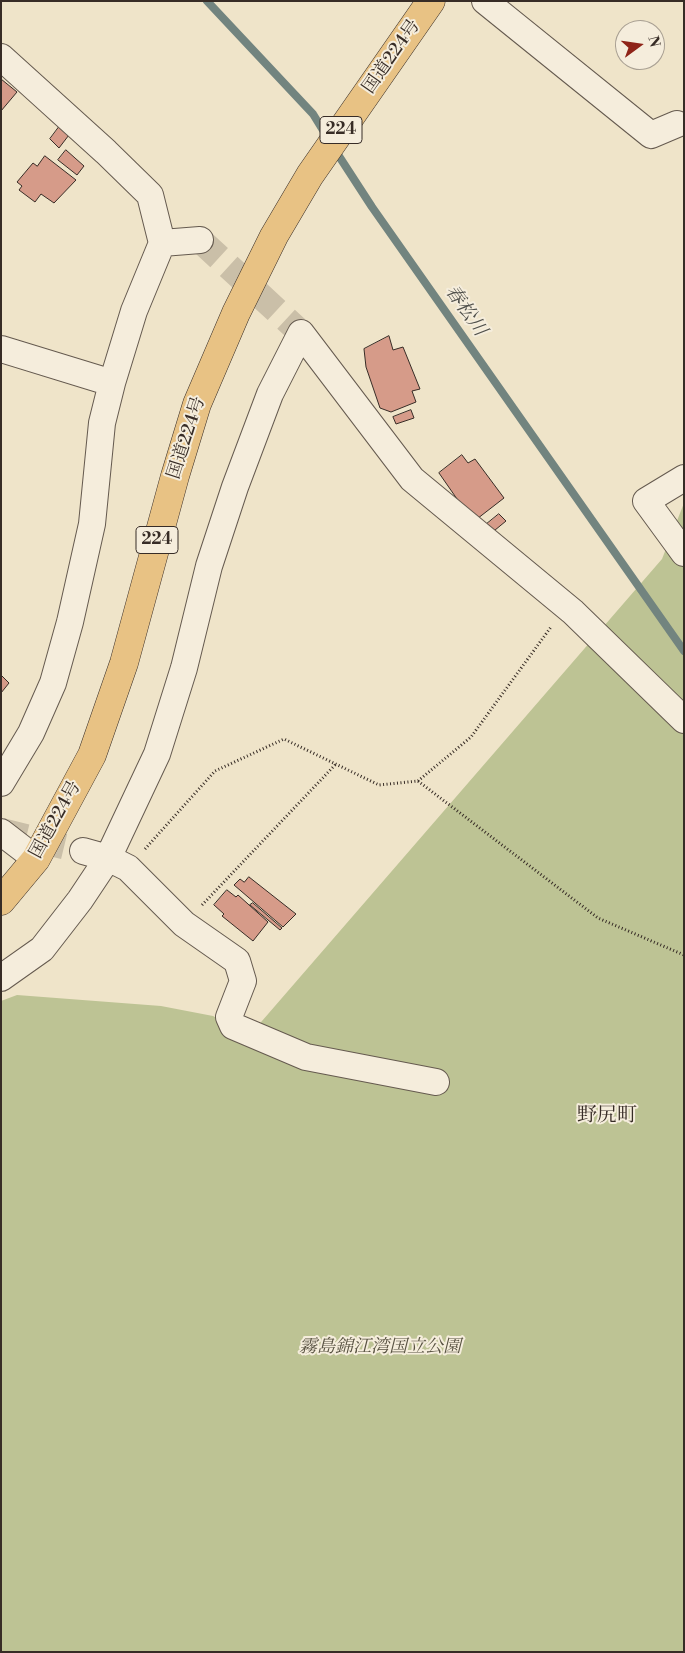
<!DOCTYPE html>
<meta charset="utf-8">
<style>
body{margin:0}
#map{position:relative;width:685px;height:1653px;overflow:hidden;background:#efe4c9;font-family:"Libre Bodoni",serif}
canvas{display:block}
.frame{position:absolute;inset:0;border:2px solid #372c26;pointer-events:none}
.north{position:absolute;left:615px;top:20px;width:50px;height:50px;box-sizing:border-box;background:#f5eddc;border:1px solid #a9a093;border-radius:50%;rotate:76deg;font-size:14px;font-weight:700;line-height:20px;text-align:center;color:#372c26}
.north::after{content:'';display:block;margin:auto;width:18px;height:22px;background:#8f2418;clip-path:polygon(50% 0,100% 100%,50% 72%,0 100%)}
</style>
<div id="map">
<canvas width="685" height="1653"></canvas>
<div class="frame"></div>
<div class="north">N</div>
</div>
<script>
const ctx = document.querySelector('canvas').getContext('2d');
ctx.lineJoin = 'round';
function fill(path, color) { ctx.fillStyle = color; ctx.fill(path, 'evenodd'); }
function stroke(path, color, width, dash) { ctx.strokeStyle = color; ctx.lineWidth = width; ctx.lineCap = dash ? 'butt' : 'round'; ctx.setLineDash(dash || []); ctx.stroke(path); }
function label(font, color, halo, rows, align = 'center') {
  ctx.font = font + ' "Libre Bodoni","Noto Serif JP",serif'; ctx.lineWidth = 4; ctx.setLineDash([]); ctx.textBaseline = 'middle'; ctx.strokeStyle = halo; ctx.fillStyle = color; for (const [text, x, y, turn = 0] of rows) {
    ctx.save(); ctx.translate(x, y); ctx.rotate((+turn || 0) * Math.PI / 180); ctx.textAlign = isNaN(turn) ? turn : align; if (halo) ctx.strokeText(text, 0, 0); ctx.fillText(text, 0, 0); ctx.restore();
  }
}
fill(new Path2D(`
 M 684,503 L 684,1652 L 1,1652 L 1,1001 L 17,995 L 161,1006 L 213,1016 L 249,1036 L 662,559 Z`), '#bdc394');
stroke(new Path2D(`
 M 207,1 L 313,114 L 329,140
 M 335,150 L 372,207 L 684,651`), '#72847f', 8);
const building = new Path2D(`
 M 1,79 L 17,92 L 1,111 Z
 M 62,123 L 72,131 L 59,148 L 50,139 Z
 M 66,150 L 84,166 L 77,175 L 58,160 Z
 M 45,156 L 76,180 L 54,203 L 41,194 L 35,202 L 19,190 L 22,186 L 17,182 L 33,163 L 37,166 Z
 M 389,336 L 393,350 L 403,347 L 420,389 L 412,391 L 416,402 L 391,412 L 380,408 L 366,367 L 364,349 Z
 M 411,410 L 414,418 L 396,424 L 393,417 Z
 M 462,455 L 468,463 L 475,459 L 504,498 L 473,522 L 439,473 Z
 M 499,514 L 506,521 L 489,535 L 483,527 Z
 M 1,675 L 9,683 L 1,693 Z
 M 249,877 L 296,914 L 283,927 L 234,885 L 240,879 L 244,882 Z
 M 227,890 L 236,897 L 238,895 L 268,922 L 253,941 L 222,916 L 224,914 L 214,905 Z
 M 253,903 L 282,928 L 280,930 L 250,905 Z`);
fill(building, '#d69b89');
stroke(building, '#372c26', 1);
stroke(new Path2D(`
 M 200,240 L 301,333
 M 1,831 L 83,851`), '#cabfa8', 26, [26, 13]);
const minor = new Path2D(`
 M 485,1 L 651,135 L 677,124
 M 1,57 L 106,152 L 150,195 L 162,243
 M 1,349 L 112,383
 M 684,478 L 646,501 L 684,553
 M 1,783 L 31,733 L 53,683 L 70,622 L 92,524 L 102,423 L 112,383 L 134,311 L 162,243 L 200,240
 M 1,832 L 36,859
 M 83,851 L 108,858 L 128,868 L 184,924 L 237,961 L 243,981 L 229,1017 L 233,1026 L 306,1057 L 436,1082
 M 1,978 L 42,949 L 80,900 L 108,858 L 157,754 L 184,668 L 209,566 L 235,487 L 270,394 L 301,333 L 412,479 L 573,612 L 684,720`);
const highway = new Path2D(`
 M 1,901 L 36,859 L 92,755 L 124,663 L 175,476 L 197,404 L 236,313 L 274,236 L 310,175 L 431,1`);
stroke(minor, '#655a4f', 28);
stroke(highway, '#372c26', 29);
stroke(new Path2D(`
 M 418,781 L 598,918 L 684,955
 M 145,849 L 215,771 L 284,739 L 379,785 L 418,781 L 471,737 L 551,627
 M 202,905 L 336,764`), '#372c26', 3, [1, 2.5]);
stroke(minor, '#f5eddc', 26);
stroke(highway, '#e8c284', 28);
for (const [x, y, w] of [
 [341,130,42],
 [157,540,42]
]) { const box = new Path2D(); box.roundRect(x - w / 2, y - 13.5, w, 27, 4); ctx.fillStyle = '#f5eddc'; ctx.fill(box); stroke(box, '#372c26', 1); }
label('bold 16px', '#372c26', null, [
 ["224",341,130],
 ["224",157,540]
]);
label('18px', '#372c26', '#f5eddc', [
 ["国道224号",392,57,-55],
 ["国道224号",187,438,-72],
 ["国道224号",56,820,-61]
]);
label('italic 18px', '#585242', '#f5eddc', [
 ["霧島錦江湾国立公園",380,1348]
]);
label('italic 19px', '#50504b', '#f5eddc', [
 ["春松川",465,311,55]
]);
label('20px', '#372c26', '#f5eddc', [
 ["野尻町",607,1116]
]);
</script>
